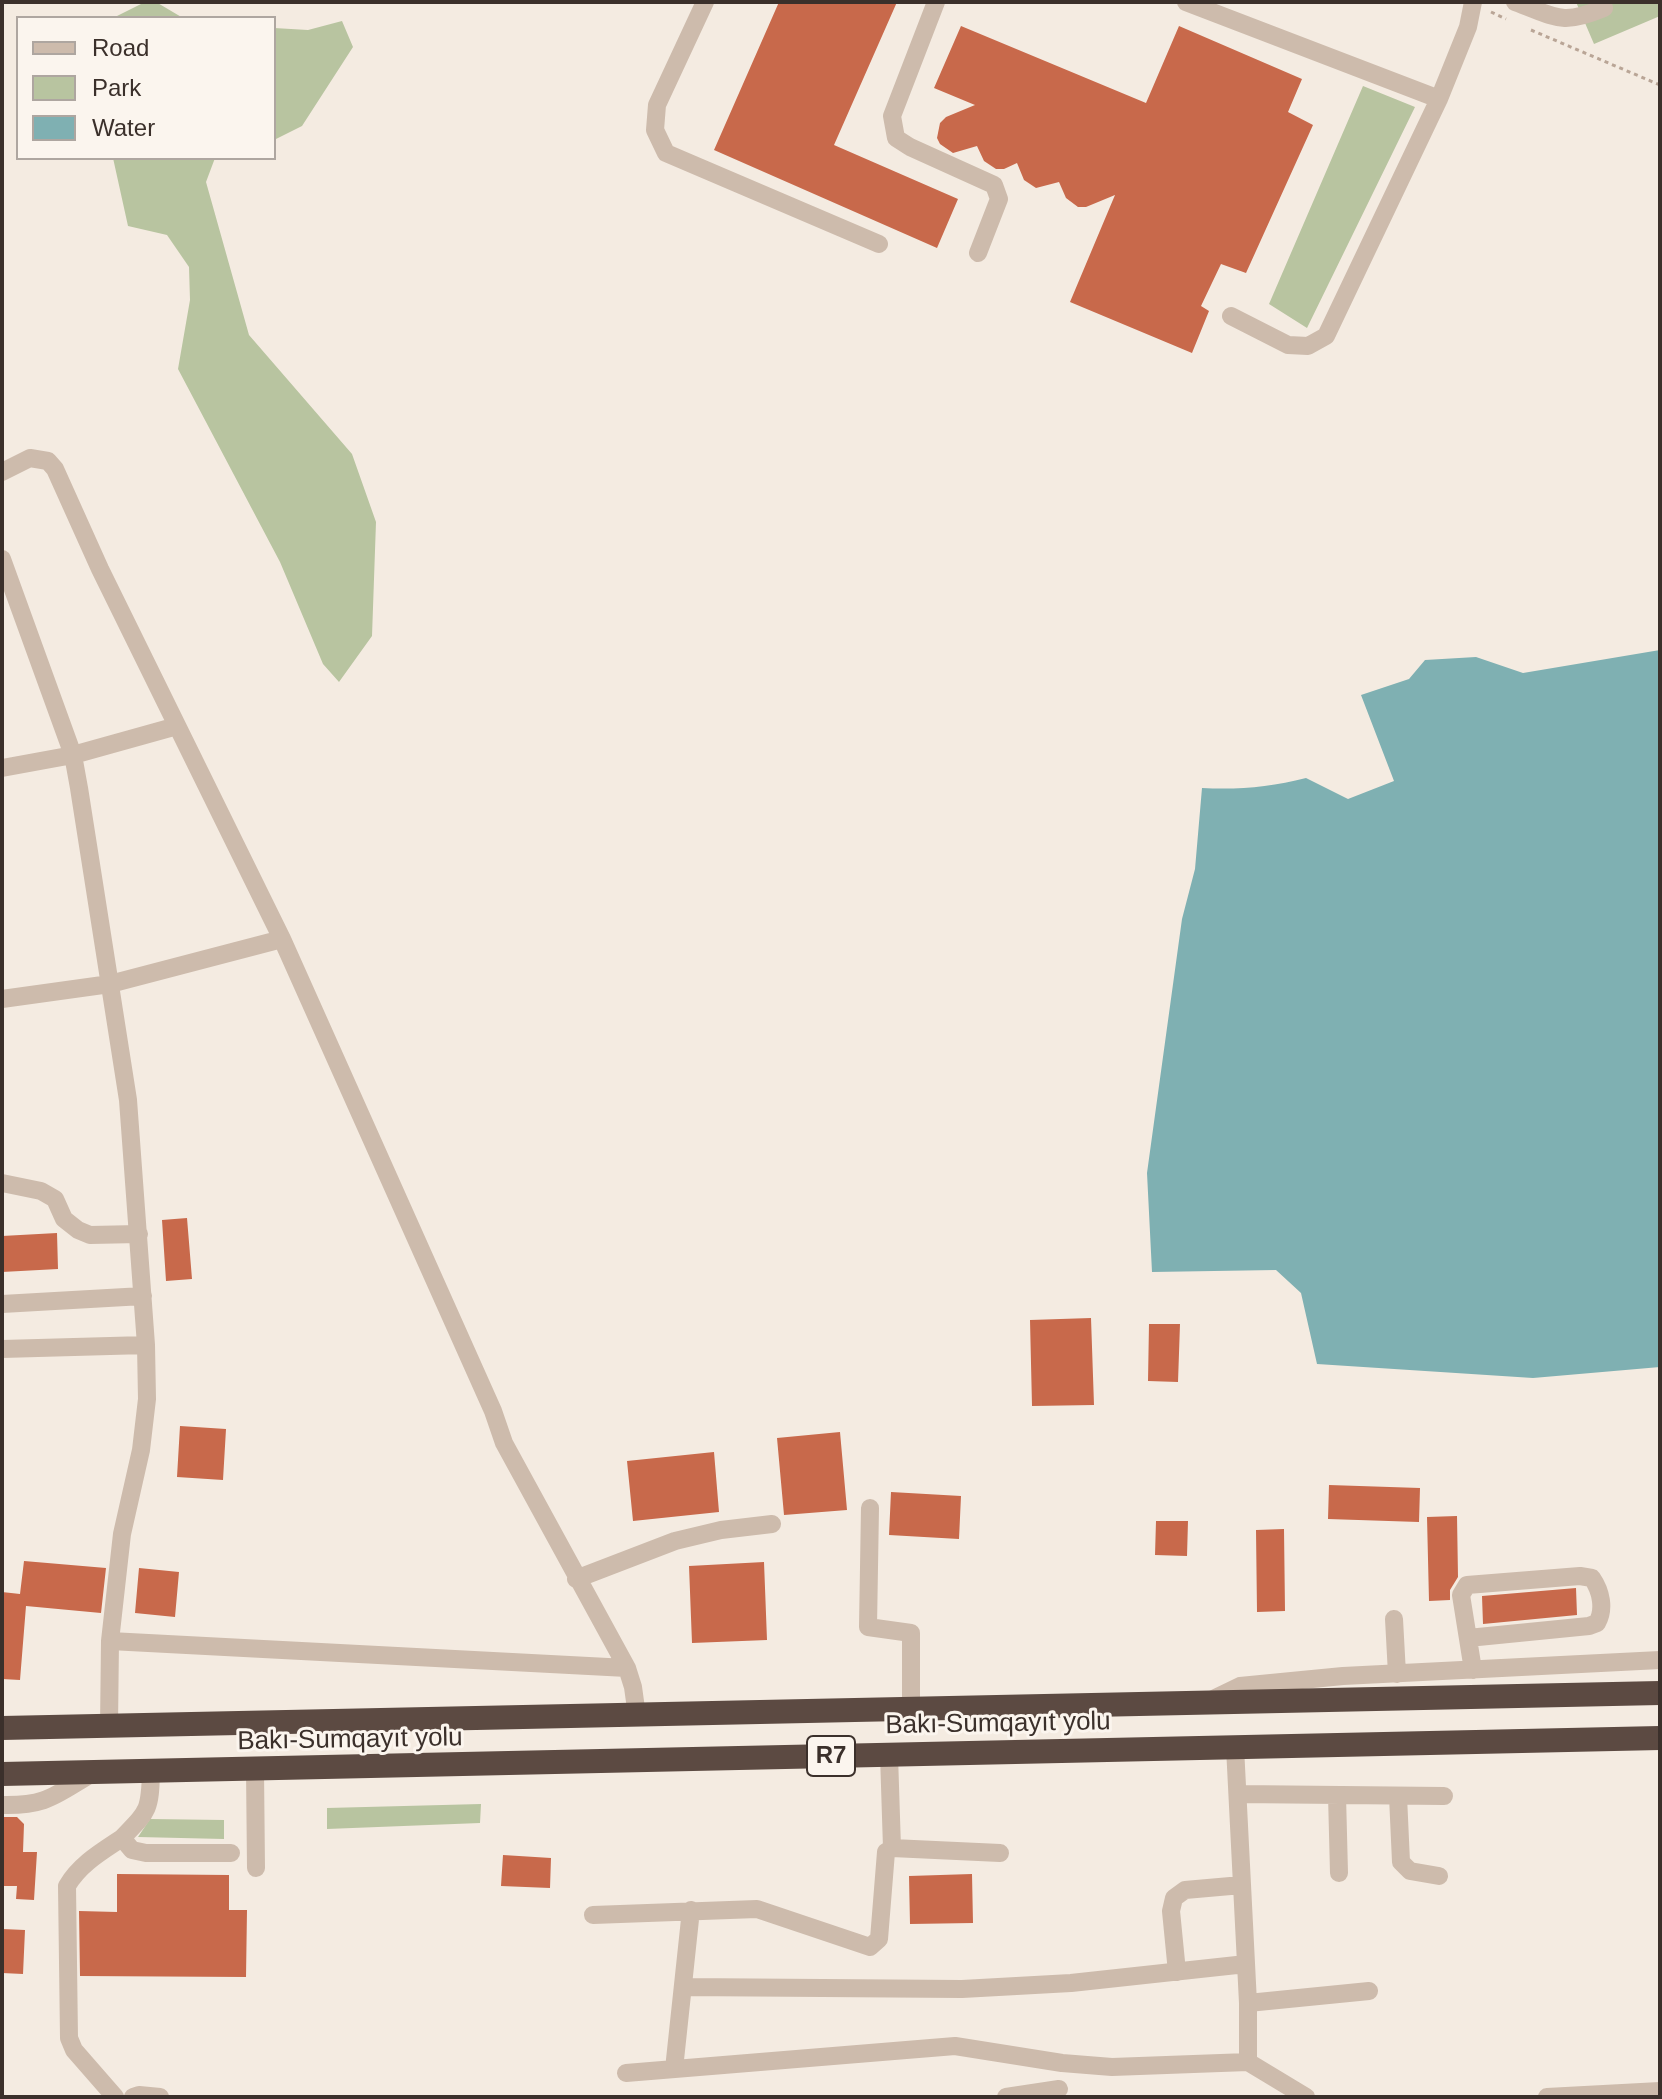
<!DOCTYPE html>
<meta charset="utf-8">
<style>
body{margin:0}
#map{position:relative;width:1662px;height:2099px;overflow:hidden;background:#f4ebe1;font-family:Helvetica,sans-serif}
canvas{display:block}
.frame{position:absolute;inset:0;border:4px solid #3b302b;pointer-events:none}
.legend{position:absolute;left:16px;top:16px;width:260px;height:144px;box-sizing:border-box;background:#fbf5ee;border:2px solid #aea6a0;margin:0;padding:10px 14px;list-style:none;font-size:24px;color:#3b302b}
.legend li{display:flex;align-items:center;gap:16px;height:40px}
.legend b{width:40px;border:2px solid #aea6a0}
</style>
<div id="map">
<canvas width="1662" height="2099"></canvas>
<div class="frame"></div>
<ul class="legend">
<li><b style="height:10px;background:#cdbbac"></b>Road</li>
<li><b style="height:22px;background:#b8c4a0"></b>Park</li>
<li><b style="height:22px;background:#7fb0b2"></b>Water</li>
</ul>
</div>
<script>
const ctx = document.querySelector('canvas').getContext('2d');
ctx.lineJoin = 'round';
function fill(path, color) { ctx.fillStyle = color; ctx.fill(path, 'evenodd'); }
function stroke(path, color, width, dash) { ctx.strokeStyle = color; ctx.lineWidth = width; ctx.lineCap = dash ? 'butt' : 'round'; ctx.setLineDash(dash || []); ctx.stroke(path); }
function label(font, color, halo, rows, align = 'center') {
  ctx.font = font + ' Helvetica,sans-serif'; ctx.lineWidth = 6; ctx.setLineDash([]); ctx.textBaseline = 'middle'; ctx.strokeStyle = halo; ctx.fillStyle = color; for (const [text, x, y, turn = 0] of rows) {
    ctx.save(); ctx.translate(x, y); ctx.rotate((+turn || 0) * Math.PI / 180); ctx.textAlign = isNaN(turn) ? turn : align; if (halo) ctx.strokeText(text, 0, 0); ctx.fillText(text, 0, 0); ctx.restore();
  }
}
fill(new Path2D(`
 M 145,2 L 156,2 L 183,18 L 113,18 Z
 M 1576,2 L 1660,2 L 1660,16 L 1594,44 Z
 M 342,21 L 353,47 L 302,126 L 274,140 L 274,28 L 308,30 Z
 M 1363,86 L 1415,107 L 1307,328 L 1269,304 Z
 M 113,158 L 215,158 L 206,182 L 249,335 L 352,454 L 376,522 L 372,636 L 339,682 L 323,664 L 280,562 L 178,369 L 190,300 L 189,267 L 167,235 L 128,226 Z
 M 481,1804 L 480,1823 L 327,1829 L 327,1808 Z
 M 150,1819 L 224,1820 L 224,1839 L 138,1837 Z`), '#b8c4a0');
fill(new Path2D(`
 M 1660,650 L 1660,1367 L 1533,1378 L 1317,1364 L 1301,1293 L 1276,1270 L 1152,1272 L 1147,1173 L 1182,919 L 1195,869 L 1202,788 C 1238,790 1271,787 1306,778 L 1348,799 L 1394,781 L 1361,695 L 1409,679 L 1425,660 L 1476,657 L 1523,673 Z`), '#7fb0b2');
fill(new Path2D(`
 M 779,2 L 897,2 L 834,145 L 958,199 L 937,248 L 714,150 Z
 M 961,26 L 1146,103 L 1179,26 L 1302,79 L 1288,112 L 1313,125 L 1246,273 L 1221,264 L 1201,306 L 1209,311 L 1192,353 L 1070,302 L 1115,195 L 1086,207 L 1078,207 L 1066,198 L 1059,182 L 1036,188 L 1024,180 L 1017,163 L 1004,169 L 996,169 L 984,161 L 977,146 L 953,153 L 940,144 L 937,138 L 940,123 L 946,117 L 975,105 L 934,88 Z
 M 187,1218 L 192,1279 L 166,1281 L 162,1220 Z
 M 57,1233 L 58,1269 L 2,1272 L 2,1236 Z
 M 1091,1318 L 1094,1405 L 1032,1406 L 1030,1320 Z
 M 1149,1324 L 1180,1324 L 1178,1382 L 1148,1381 Z
 M 180,1426 L 226,1429 L 223,1480 L 177,1477 Z
 M 840,1432 L 847,1510 L 784,1515 L 777,1438 Z
 M 714,1452 L 719,1512 L 633,1521 L 627,1461 Z
 M 1329,1485 L 1420,1488 L 1419,1522 L 1328,1519 Z
 M 891,1492 L 961,1496 L 959,1539 L 889,1535 Z
 M 1457,1516 L 1458,1577 L 1450,1590 L 1450,1600 L 1429,1601 L 1427,1517 Z
 M 1156,1521 L 1188,1521 L 1187,1556 L 1155,1555 Z
 M 1284,1529 L 1285,1611 L 1257,1612 L 1256,1530 Z
 M 24,1561 L 106,1568 L 101,1613 L 26,1606 L 20,1680 L 2,1679 L 2,1592 L 20,1594 Z
 M 764,1562 L 767,1640 L 692,1643 L 689,1566 Z
 M 139,1568 L 179,1572 L 175,1617 L 135,1613 Z
 M 1576,1588 L 1577,1615 L 1483,1624 L 1482,1596 Z
 M 2,1817 L 17,1817 L 24,1824 L 23,1852 L 37,1852 L 34,1900 L 16,1899 L 17,1886 L 2,1886 Z
 M 503,1855 L 551,1858 L 550,1888 L 501,1886 Z
 M 117,1874 L 229,1875 L 229,1910 L 247,1910 L 246,1977 L 80,1976 L 79,1911 L 117,1912 Z
 M 972,1874 L 973,1923 L 910,1924 L 909,1876 Z
 M 2,1929 L 25,1930 L 23,1974 L 2,1973 Z`), '#c8694b');
stroke(new Path2D(`
 M 1491,12 L 1506,19
 M 1531,30 L 1660,85`), '#b9a596', 3, [4, 4]);
stroke(new Path2D(`
 M 705,2 L 657,105 L 655,130 L 666,153 L 879,244
 M 936,2 L 892,116 L 896,138 L 910,147 L 994,185 L 999,199 L 978,253
 M 1186,2 L 1439,99
 M 1515,2 C 1556,17 1561,26 1604,8
 M 1231,316 L 1288,345 L 1308,346 L 1326,336 L 1439,99 L 1468,27 L 1473,2
 M 2,472 L 30,458 L 48,461 L 55,469 L 100,569 L 282,939 L 493,1411 L 504,1443 L 627,1668 L 633,1687 L 637,1716
 M 2,559 L 73,755 L 79,788 L 128,1100 L 146,1345
 M 2,768 L 73,755 L 177,726
 M 2,999 L 110,984 L 282,939
 M 2,1183 L 41,1191 L 55,1199 L 64,1219 L 78,1230 L 90,1235 L 139,1234
 M 2,1304 L 143,1296
 M 2,1349 L 146,1345 L 147,1399 L 141,1450 L 122,1534 L 110,1641 L 627,1668
 M 870,1508 L 868,1627 L 911,1633 L 911,1708
 M 576,1579 L 675,1541 L 721,1530 L 772,1524
 M 1394,1619 L 1397,1674
 M 1468,1638 L 1589,1626 L 1597,1623 C 1605,1609 1601,1591 1592,1578 L 1580,1576 L 1467,1585 L 1461,1595 L 1473,1670
 M 1211,1700 L 1240,1686 L 1343,1676 L 1660,1660
 M 109,1727 L 110,1641
 M 1235,1747 L 1248,2003 L 1248,2062 L 1306,2097
 M 889,1755 L 892,1848
 M 255,1770 L 256,1868
 M 151,1772 C 150,1811 148,1811 122,1838 L 132,1850 L 146,1853 L 231,1853
 M 1238,1794 L 1444,1796
 M 1337,1795 L 1339,1873
 M 1398,1796 L 1401,1862 L 1410,1871 L 1439,1876
 M 2,1805 C 46,1806 54,1796 91,1774
 M 593,1915 L 757,1909 L 870,1947 L 879,1939 L 886,1852 L 892,1848 L 1000,1853
 M 1177,1972 L 1171,1911 L 1174,1898 L 1185,1890 L 1242,1885
 M 683,1987 L 962,1989 L 1071,1983 L 1246,1964
 M 1248,2003 L 1369,1991
 M 674,2069 L 691,1910
 M 626,2073 L 955,2046 L 1062,2063 L 1112,2067 L 1248,2062
 M 115,2097 L 74,2050 L 69,2038 L 67,1886 C 80,1864 101,1852 122,1838
 M 133,2097 L 139,2095 L 160,2097
 M 1006,2097 L 1059,2089
 M 1547,2097 L 1660,2091`), '#cdbbac', 18);
stroke(new Path2D(`
 M 2,1728 L 1660,1693
 M 2,1774 L 1660,1738`), '#5c4a42', 24);
for (const [x, y, w] of [
 [831,1756,48]
]) { const box = new Path2D(); box.roundRect(x - w / 2, y - 20, w, 40, 6); ctx.fillStyle = '#fbf5ee'; ctx.fill(box); stroke(box, '#3b302b', 2); }
label('bold 24px', '#3b302b', null, [
 ["R7",831,1756]
]);
label('26px', '#3b302b', '#fbf5ee', [
 ["Bakı-Sumqayıt yolu",998,1724,-1],
 ["Bakı-Sumqayıt yolu",350,1740,-1]
]);
</script>
